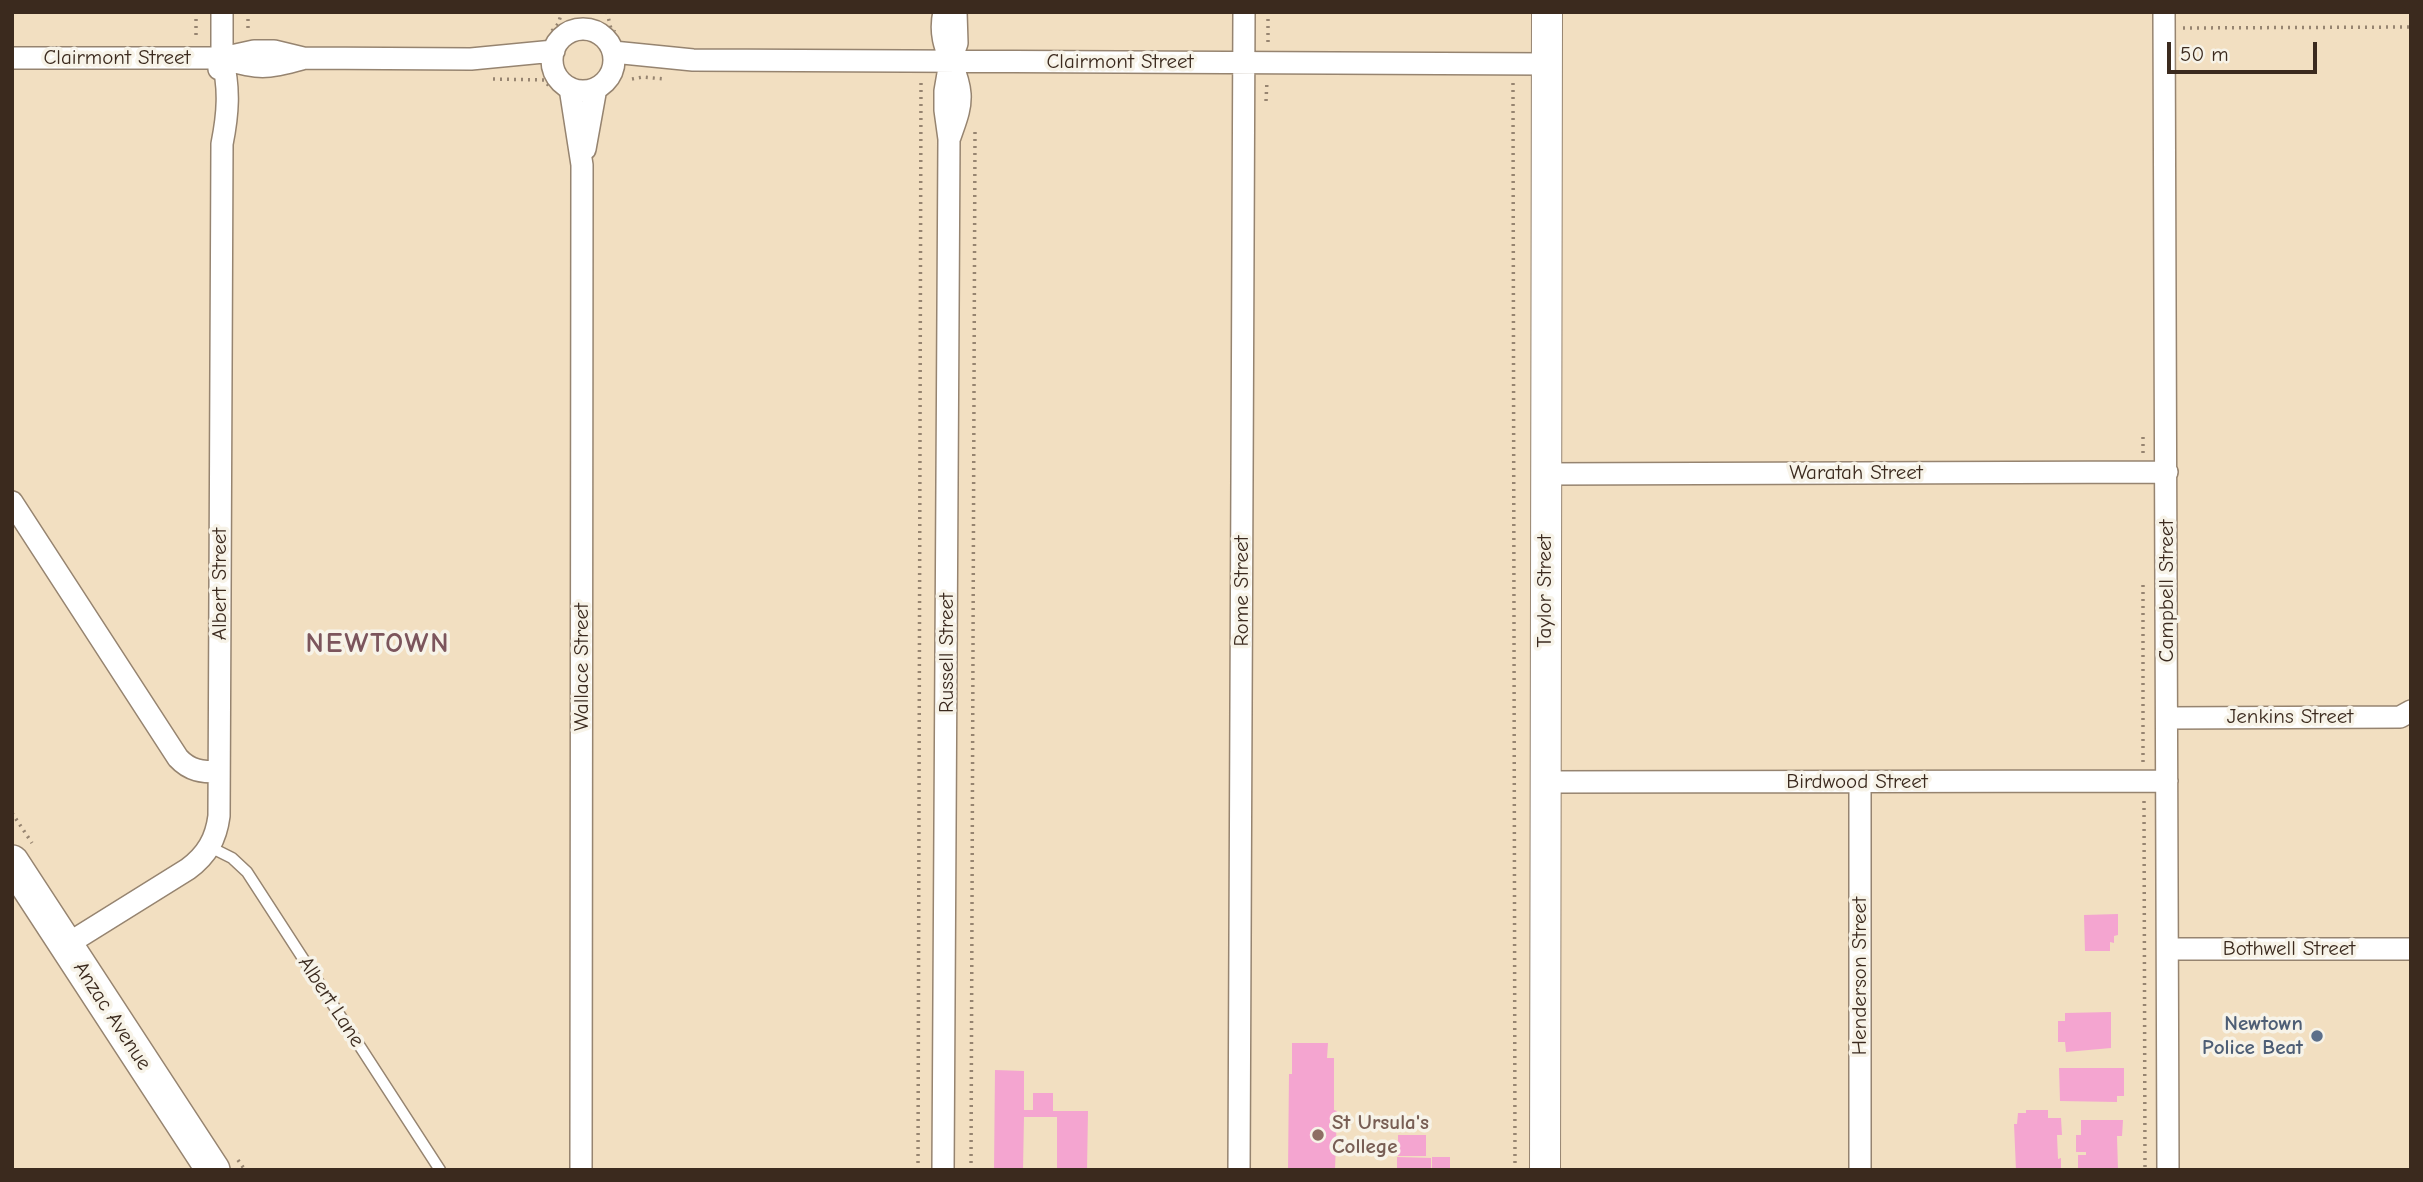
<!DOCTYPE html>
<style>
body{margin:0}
#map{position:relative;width:2423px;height:1182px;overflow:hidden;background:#f2dfc1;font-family:"Comic Neue",sans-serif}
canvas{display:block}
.frame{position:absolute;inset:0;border:14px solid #3b2a1e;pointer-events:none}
.scale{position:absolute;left:2167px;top:42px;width:150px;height:32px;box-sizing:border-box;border:4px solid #3b2a1e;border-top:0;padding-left:9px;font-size:21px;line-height:24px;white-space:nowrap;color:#3b2a1e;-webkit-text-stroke:5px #f7f3e8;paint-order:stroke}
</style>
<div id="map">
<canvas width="2423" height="1182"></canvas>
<div class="frame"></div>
<div class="scale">50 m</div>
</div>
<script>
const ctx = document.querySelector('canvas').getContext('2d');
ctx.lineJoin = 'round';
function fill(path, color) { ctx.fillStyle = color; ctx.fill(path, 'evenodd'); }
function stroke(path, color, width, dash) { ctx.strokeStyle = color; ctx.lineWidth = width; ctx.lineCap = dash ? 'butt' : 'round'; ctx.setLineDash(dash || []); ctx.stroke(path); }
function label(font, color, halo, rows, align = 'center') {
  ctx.font = font + ' "Comic Neue",sans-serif'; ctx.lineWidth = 7; ctx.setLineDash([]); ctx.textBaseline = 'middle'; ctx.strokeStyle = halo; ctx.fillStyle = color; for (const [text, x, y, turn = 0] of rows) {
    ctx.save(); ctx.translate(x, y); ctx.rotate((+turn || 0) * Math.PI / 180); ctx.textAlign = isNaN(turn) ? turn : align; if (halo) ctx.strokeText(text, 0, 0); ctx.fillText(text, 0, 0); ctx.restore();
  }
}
fill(new Path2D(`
 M 2118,914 L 2118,935 L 2114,936 L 2114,943 L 2110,942 L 2110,951 L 2085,951 L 2084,915 Z
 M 2111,1012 L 2111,1048 L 2066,1052 L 2065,1042 L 2058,1042 L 2058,1021 L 2065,1021 L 2065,1013 Z
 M 1292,1043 L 1328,1043 L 1327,1058 L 1334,1058 L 1334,1110 L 1337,1111 L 1335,1170 L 1288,1170 L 1289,1074 L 1292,1074 Z
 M 2059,1068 L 2124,1068 L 2124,1096 L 2117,1096 L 2117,1102 L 2060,1101 Z
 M 995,1070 L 1024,1071 L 1024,1110 L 1033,1110 L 1033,1093 L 1053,1093 L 1053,1111 L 1088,1111 L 1087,1170 L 1057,1170 L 1057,1117 L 1024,1117 L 1023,1170 L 994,1170 Z
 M 2026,1110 L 2048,1110 L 2048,1118 L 2061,1118 L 2062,1135 L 2057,1135 L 2058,1159 L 2061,1158 L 2061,1170 L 2016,1170 L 2014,1124 L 2017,1124 L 2018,1113 L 2026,1113 Z
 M 2081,1120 L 2123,1120 L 2122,1136 L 2117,1136 L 2118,1170 L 2078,1170 L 2078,1155 L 2086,1155 L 2086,1152 L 2076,1152 L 2076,1135 L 2081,1135 Z
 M 1398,1135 L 1426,1135 L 1426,1156 L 1398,1156 Z
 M 1397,1157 L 1431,1158 L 1431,1170 L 1397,1170 Z
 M 1432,1157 L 1450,1157 L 1450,1170 L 1432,1170 Z`), '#f4a5d0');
const lane = new Path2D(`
 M 210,847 L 232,858 L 247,872 L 440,1170`);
const street = new Path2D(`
 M 944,12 C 936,47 958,64 960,94 C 961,109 955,122 950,137
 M 2164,12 L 2168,1170
 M552 60a31 31 0 1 1 62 0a31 31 0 1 1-62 0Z
 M 613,52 L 693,60 L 1547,64
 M 12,58 L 222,58 L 254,51 L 274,51 L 303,58 L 471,59 L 554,51
 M 224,59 C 258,69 267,69 302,59
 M 219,69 L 222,58 L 222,12
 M 570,88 L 582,165 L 581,1170
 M 585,149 L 596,88
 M 1545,474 L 2167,472
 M 12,502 L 178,758 C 190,771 202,772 219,772
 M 2168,718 L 2400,717 L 2411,711
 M 1546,782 L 2167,781
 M 1860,782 L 1860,1170
 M 66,945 L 188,869 C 207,855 216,839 219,816 L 222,144 C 228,114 230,88 222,58
 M 2168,949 L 2411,949
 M 943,1170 L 949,139 L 945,110 L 945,91 L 950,62 L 957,43 L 956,12
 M 1239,1170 L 1244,12`);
const secondary = new Path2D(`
 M 1545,1170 L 1547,12`);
const primary = new Path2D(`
 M 12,862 L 213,1170`);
stroke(lane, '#968470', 13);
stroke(street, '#968470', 24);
stroke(secondary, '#968470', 32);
stroke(primary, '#968470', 36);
stroke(new Path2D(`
 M 196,12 L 196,38
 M 248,12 L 248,32
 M 607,12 L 611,29 L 615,32
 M 2183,28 L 2411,27
 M 552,31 L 558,24 L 562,12
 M 1268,42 L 1268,12
 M 493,79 L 544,80 L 549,86
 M 632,79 L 643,77 L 664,79
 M 1513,83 L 1515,1170
 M 1266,101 L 1267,81
 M 2143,437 L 2143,454
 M 2143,762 L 2143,580
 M 2144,801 L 2145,1170
 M 12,813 L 32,843
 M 238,1160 L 245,1170
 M 918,1170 L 921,80
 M 971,1170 L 975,132`), '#968470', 3.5, [2, 5]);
stroke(lane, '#fff', 10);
stroke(street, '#fff', 21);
stroke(secondary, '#fff', 30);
stroke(primary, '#fff', 33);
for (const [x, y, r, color] of [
 [2317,1036,7,"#5c6f8a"],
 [1318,1135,7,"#8d6e63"]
]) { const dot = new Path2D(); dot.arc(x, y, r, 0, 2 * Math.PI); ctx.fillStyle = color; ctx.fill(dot); stroke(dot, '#f7f3e8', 2.5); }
label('21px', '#3b2a1e', '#f7f3e8', [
 ["Clairmont Street",117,58],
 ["Clairmont Street",1120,62],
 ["Waratah Street",1856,473],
 ["Albert Street",220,584,-90],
 ["Rome Street",1242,591,-90],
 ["Taylor Street",1545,591,-90],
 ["Campbell Street",2167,591,-90],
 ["Russell Street",947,653,-90],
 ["Wallace Street",582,667,-90],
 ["Jenkins Street",2290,717],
 ["Birdwood Street",1857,782],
 ["Bothwell Street",2289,949],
 ["Henderson Street",1860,976,-90],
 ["Albert Lane",331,1002,57],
 ["Anzac Avenue",112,1016,57]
]);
label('bold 21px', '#4e5e75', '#f7f3e8', [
 ["Newtown",2303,1024],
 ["Police Beat",2303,1048]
], 'right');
label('bold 21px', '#785e54', '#f7f3e8', [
 ["St Ursula's",1332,1123],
 ["College",1332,1147]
], 'left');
ctx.letterSpacing = '2px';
label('bold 28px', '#7c555c', '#f7f3e8', [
 ["NEWTOWN",378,644]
]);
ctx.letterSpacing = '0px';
</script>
